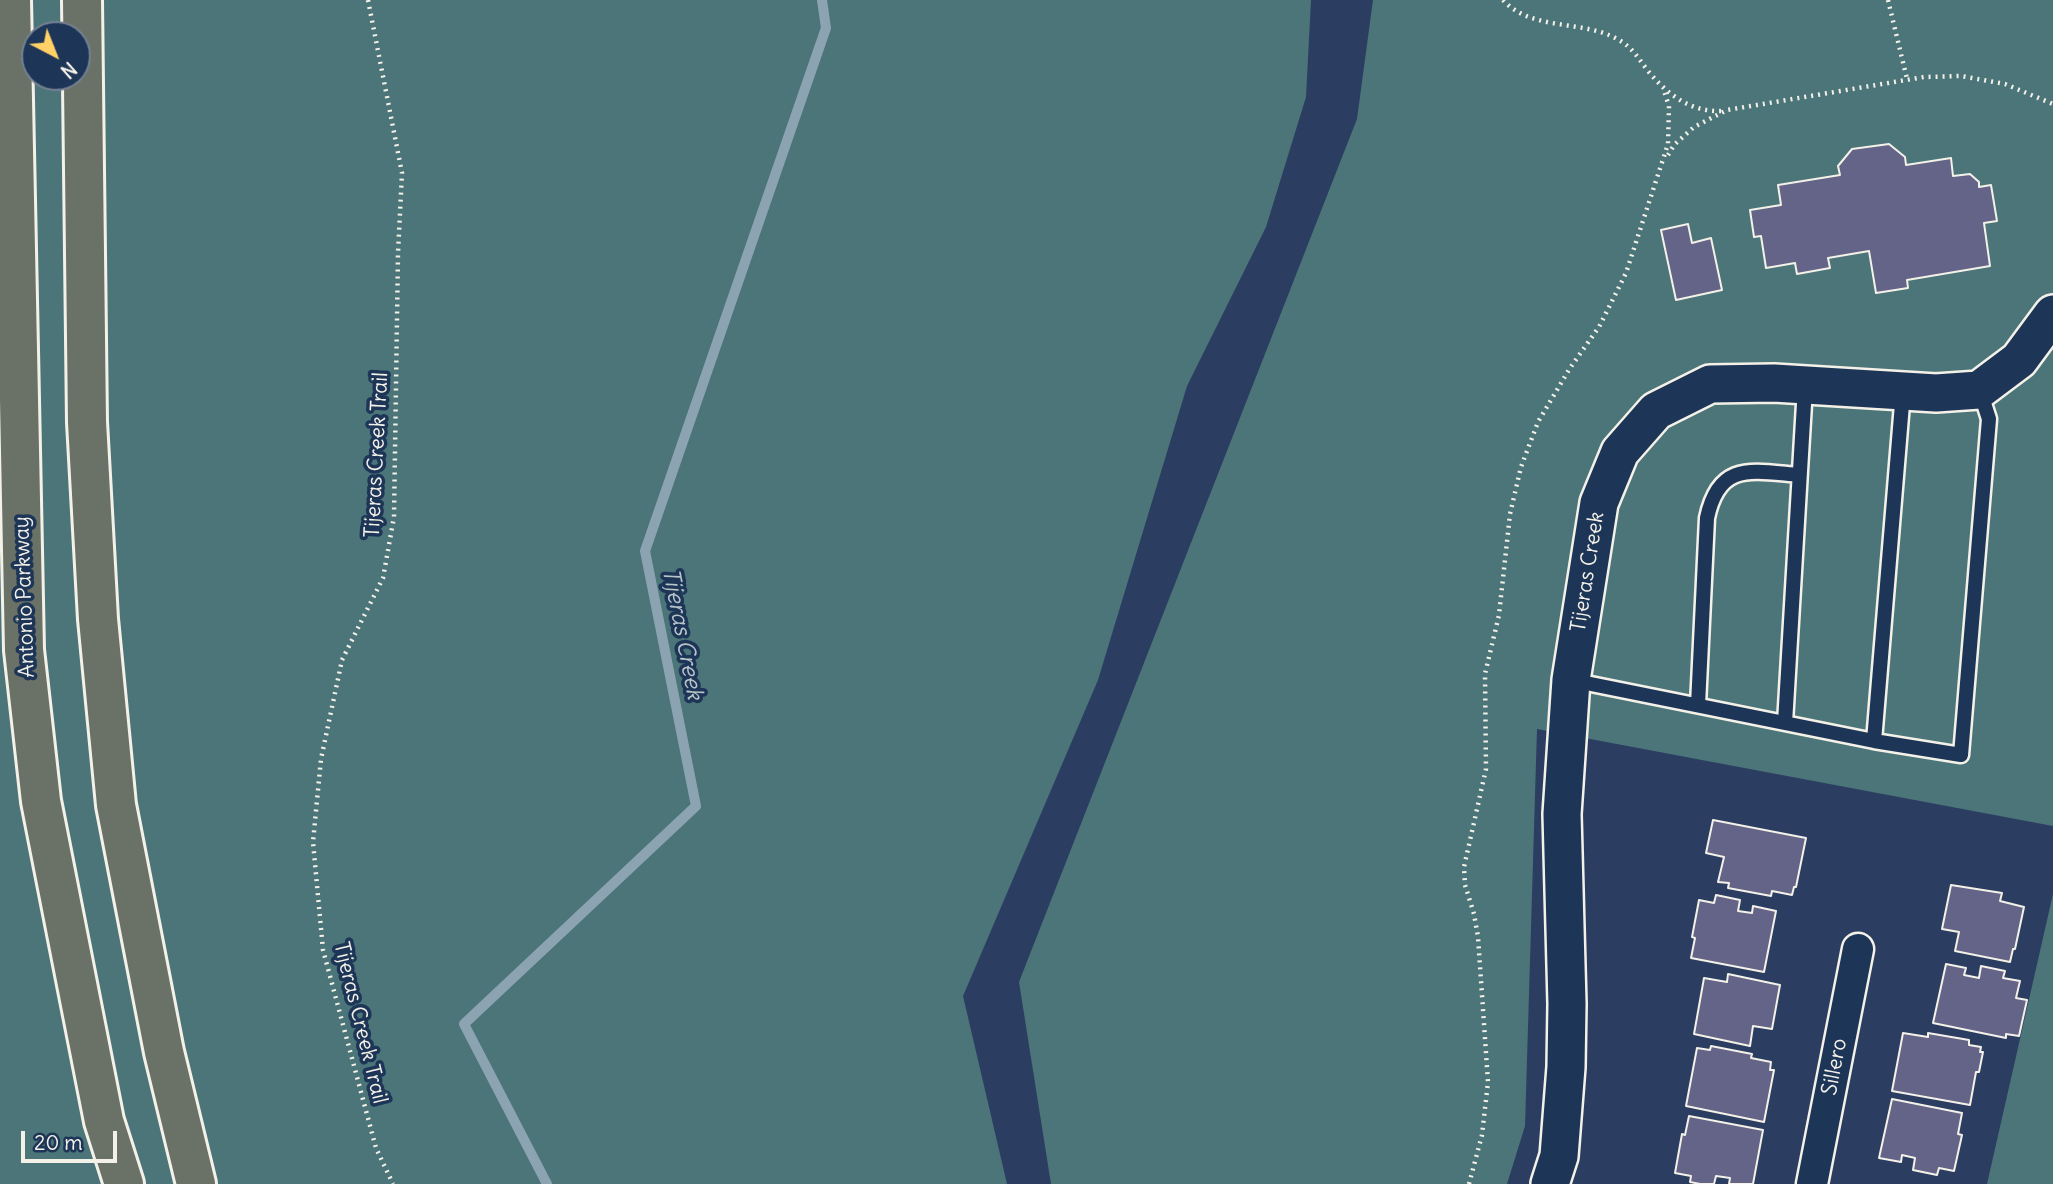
<!DOCTYPE html>
<style>
body{margin:0}
#map{position:relative;width:2053px;height:1184px;overflow:hidden;background:#2b3e61;font-family:Delius,sans-serif}
canvas{display:block}
.north{position:absolute;left:21px;top:21px;width:70px;height:70px;box-sizing:border-box;background:#1d3557;border:2px solid #738091;border-radius:50%;rotate:138deg;font-size:19px;font-weight:700;line-height:28px;text-align:center;color:#f4f1e8}
.north::after{content:'';display:block;margin:auto;width:24px;height:32px;background:#ffd166;clip-path:polygon(50% 0,100% 100%,50% 72%,0 100%)}
.scale{position:absolute;left:21px;top:1131px;width:96px;height:32px;box-sizing:border-box;border:4px solid #f4f1e8;border-top:0;padding-left:9px;font-size:21px;line-height:24px;white-space:nowrap;color:#f4f1e8;-webkit-text-stroke:5px #1d3557;paint-order:stroke}
</style>
<div id="map">
<canvas width="2053" height="1184"></canvas>
<div class="north">N</div>
<div class="scale">20 m</div>
</div>
<script>
const ctx = document.querySelector('canvas').getContext('2d');
ctx.lineJoin = 'round';
function fill(path, color) { ctx.fillStyle = color; ctx.fill(path, 'evenodd'); }
function stroke(path, color, width, dash) { ctx.strokeStyle = color; ctx.lineWidth = width; ctx.lineCap = dash ? 'butt' : 'round'; ctx.setLineDash(dash || []); ctx.stroke(path); }
function label(font, color, halo, rows, align = 'center') {
  ctx.font = font + ' Delius,sans-serif'; ctx.lineWidth = 7; ctx.setLineDash([]); ctx.textBaseline = 'middle'; ctx.strokeStyle = halo; ctx.fillStyle = color; for (const [text, x, y, turn = 0] of rows) {
    ctx.save(); ctx.translate(x, y); ctx.rotate((+turn || 0) * Math.PI / 180); ctx.textAlign = isNaN(turn) ? turn : align; if (halo) ctx.strokeText(text, 0, 0); ctx.fillText(text, 0, 0); ctx.restore();
  }
}
fill(new Path2D(`
 M 0,0 L 1311,0 L 1306,97 L 1266,227 L 1187,386 L 1098,680 L 963,996 L 1007,1184 L 0,1184 ZM 35,35 L 77,35 L 77,77 L 35,77 Z
 M 1373,0 L 2053,0 L 2053,826 L 1537,729 L 1525,1126 L 1507,1184 L 1051,1184 L 1019,982 L 1357,119 Z
 M 2053,894 L 2053,1184 L 1987,1184 Z`), '#4c7579');
stroke(new Path2D(`
 M 547,1184 L 464,1024 L 696,806 L 645,551 L 826,28 L 822,0`), '#8ca4b2', 10);
const building = new Path2D(`
 M 1889,144 L 1905,157 L 1906,165 L 1951,158 L 1953,176 L 1970,174 L 1979,182 L 1979,187 L 1991,185 L 1997,221 L 1984,223 L 1990,266 L 1907,280 L 1908,288 L 1876,293 L 1869,251 L 1828,258 L 1830,268 L 1797,274 L 1795,263 L 1766,268 L 1761,236 L 1754,237 L 1750,210 L 1781,205 L 1778,185 L 1840,175 L 1838,166 L 1852,149 Z
 M 1688,224 L 1692,243 L 1711,238 L 1722,290 L 1676,300 L 1661,230 Z
 M 1713,820 L 1806,838 L 1796,887 L 1794,887 L 1792,895 L 1772,891 L 1771,896 L 1728,888 L 1729,883 L 1718,882 L 1724,857 L 1706,853 Z
 M 1951,885 L 2002,893 L 2000,901 L 2024,907 L 2015,949 L 2013,949 L 2010,962 L 1955,951 L 1959,932 L 1942,929 Z
 M 1716,895 L 1740,900 L 1738,911 L 1752,913 L 1753,906 L 1776,911 L 1764,972 L 1691,958 L 1695,938 L 1692,937 L 1699,900 L 1714,903 Z
 M 1946,964 L 1966,968 L 1964,975 L 1979,978 L 1981,966 L 2005,971 L 2003,978 L 2020,981 L 2016,998 L 2027,1000 L 2019,1036 L 2006,1034 L 2006,1038 L 1933,1023 Z
 M 1728,974 L 1780,985 L 1772,1029 L 1753,1026 L 1750,1046 L 1694,1034 L 1704,978 L 1727,982 Z
 M 1903,1033 L 1928,1037 L 1928,1033 L 1969,1040 L 1969,1045 L 1981,1047 L 1980,1052 L 1983,1052 L 1979,1072 L 1976,1072 L 1970,1105 L 1892,1091 Z
 M 1711,1046 L 1752,1054 L 1751,1058 L 1771,1062 L 1770,1070 L 1774,1070 L 1764,1122 L 1686,1106 L 1697,1048 L 1710,1050 Z
 M 1892,1099 L 1962,1113 L 1958,1134 L 1962,1135 L 1954,1171 L 1939,1168 L 1937,1175 L 1913,1170 L 1915,1158 L 1902,1155 L 1901,1162 L 1879,1158 Z
 M 1689,1116 L 1763,1130 L 1753,1184 L 1729,1184 L 1730,1178 L 1716,1176 L 1714,1184 L 1700,1184 L 1690,1182 L 1691,1176 L 1675,1173 L 1682,1134 L 1685,1135 Z`);
fill(building, '#636487');
stroke(building, '#f4f1e8', 2);
const service = new Path2D(`
 M 1571,680 L 1874,741 L 1961,755 L 1989,419 L 1980,391
 M 1698,705 L 1707,518 C 1719,461 1752,471 1799,475
 M 1785,723 L 1805,387
 M 1874,741 L 1903,392`);
const minor = new Path2D(`
 M 1812,1184 L 1858,949`);
const tertiary = new Path2D(`
 M 1550,1184 L 1559,1156 L 1566,1067 L 1567,1004 L 1562,814 L 1571,680 L 1599,503 L 1620,452 L 1656,411 L 1710,384 L 1774,383 L 1936,393 L 1979,390 L 2019,360 L 2053,314`);
const primary = new Path2D(`
 M 11,0 L 24,650 L 41,801 L 104,1121 L 124,1184
 M 82,0 L 87,422 L 98,619 L 116,805 L 164,1052 L 196,1184`);
stroke(service, '#f4f1e8', 19);
stroke(minor, '#f4f1e8', 35);
stroke(tertiary, '#f4f1e8', 42);
stroke(primary, '#f4f1e8', 44);
stroke(new Path2D(`
 M 368,0 L 402,173 L 398,253 L 394,517 L 383,578 L 342,660 L 321,759 L 313,842 L 323,950 L 376,1148 L 393,1184
 M 1503,0 C 1532,32 1584,19 1619,40 C 1632,47 1639,59 1648,71 C 1667,94 1690,112 1721,111
 M 1888,0 L 1907,79
 M 1668,155 L 1674,145 L 1694,127 L 1727,110 L 1924,77 L 1961,76 L 2005,84 L 2053,104
 M 1469,1184 L 1482,1135 L 1488,1082 L 1478,937 L 1474,914 L 1465,885 L 1464,867 L 1486,769 L 1485,674 L 1499,615 L 1510,514 L 1521,467 L 1538,422 L 1570,368 L 1599,327 L 1626,273 L 1668,144 L 1669,106 L 1663,88`), '#f4f1e8', 4.5, [2, 5]);
stroke(service, '#1d3557', 14);
stroke(minor, '#1d3557', 30);
stroke(tertiary, '#1d3557', 37);
stroke(primary, '#6a7166', 38);
label('21px', '#f4f1e8', '#1d3557', [
 ["Tijeras Creek Trail",377,455,-87],
 ["Tijeras Creek",1588,572,-81],
 ["Antonio Parkway",25,597,-92],
 ["Tijeras Creek Trail",360,1023,76],
 ["Sillero",1835,1067,-79]
]);
label('italic 23px', '#b7c4c8', '#1d3557', [
 ["Tijeras Creek",682,634,79]
]);
</script>
